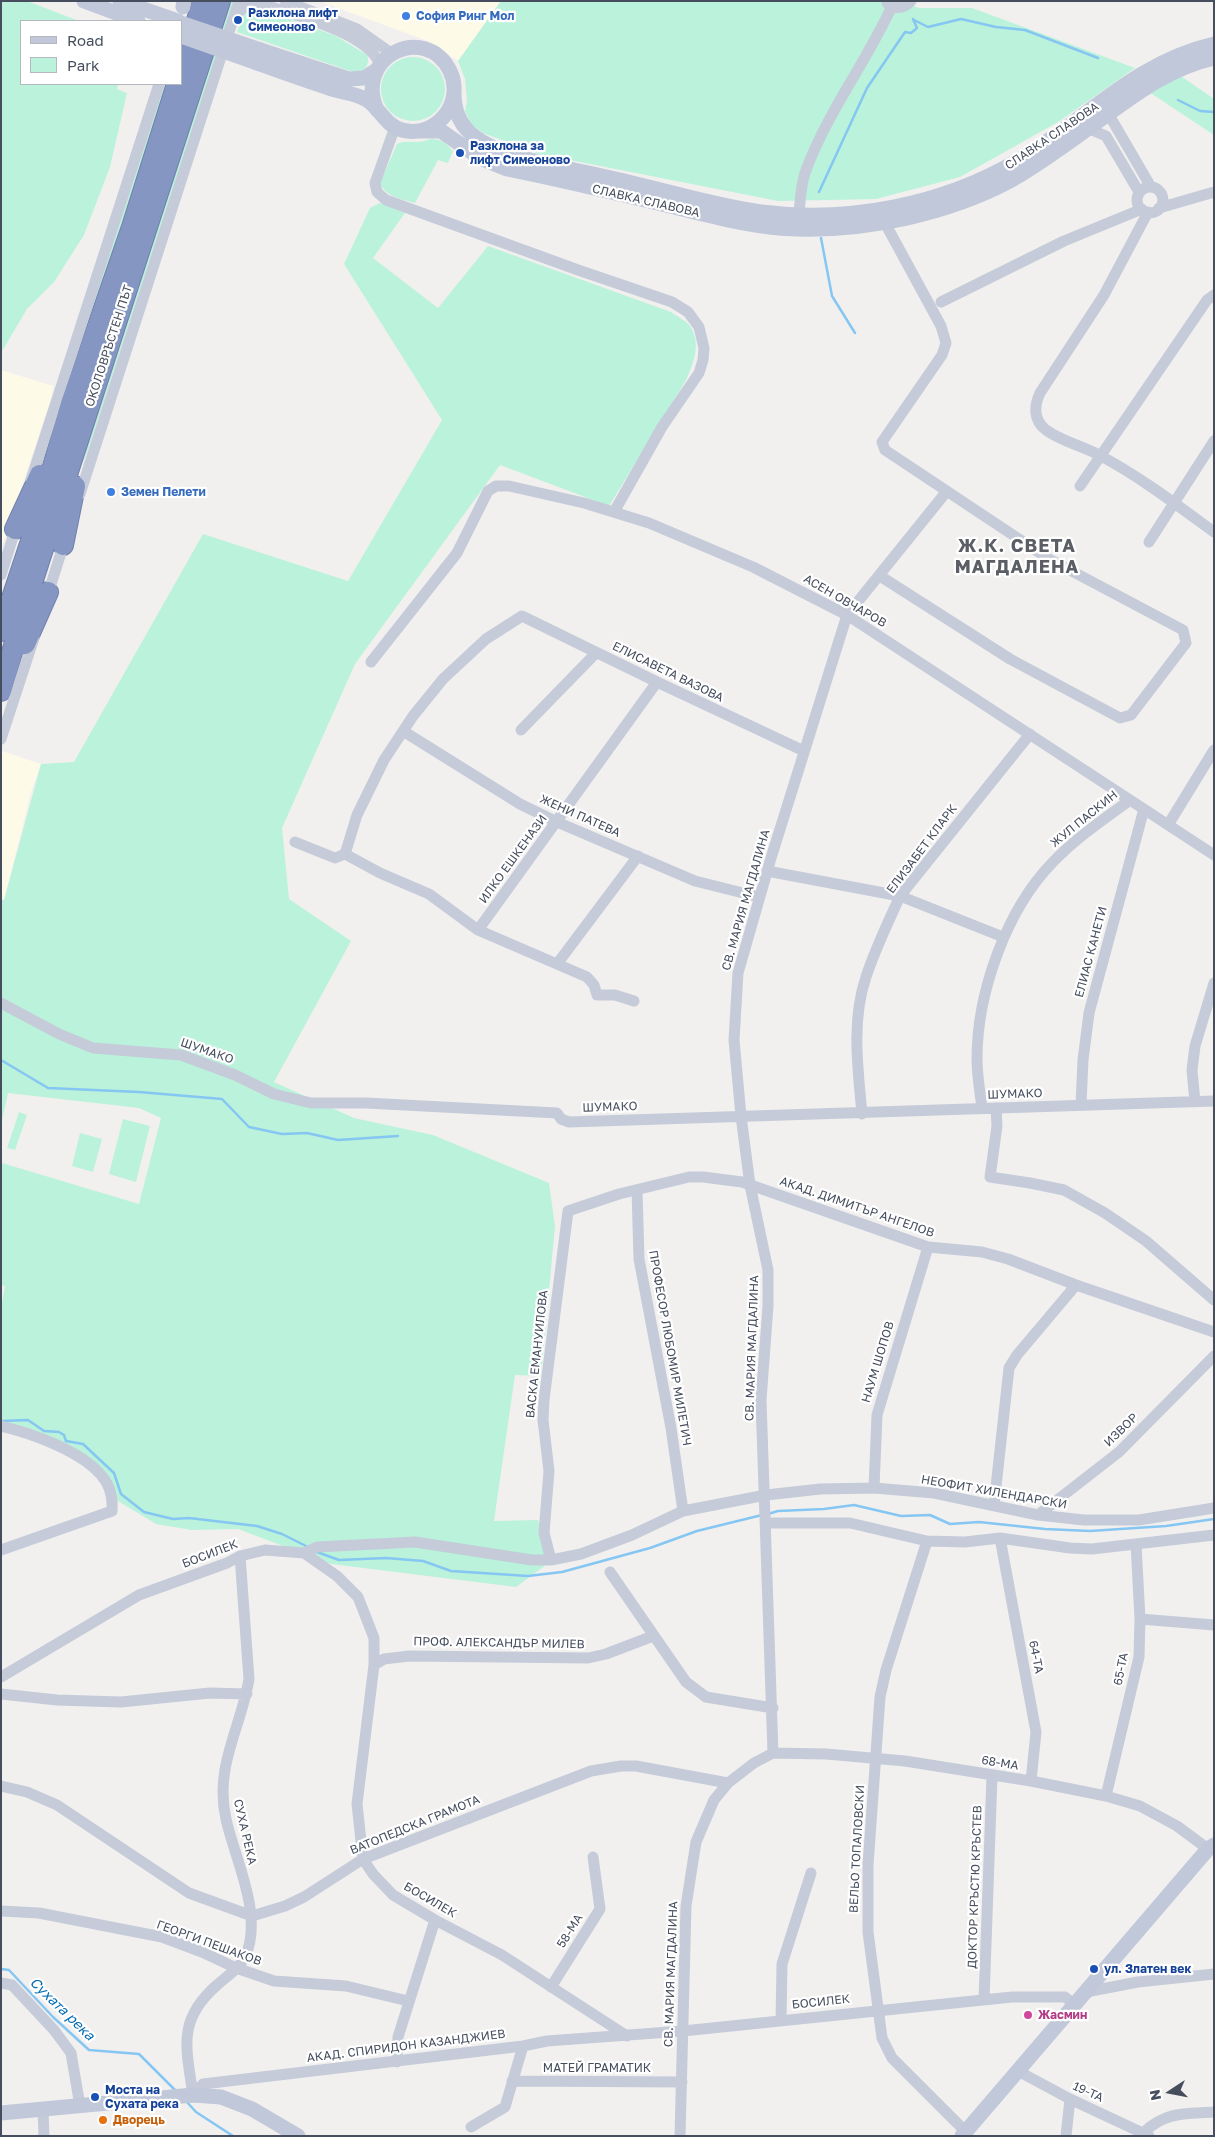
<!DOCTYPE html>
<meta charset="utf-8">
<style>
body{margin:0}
#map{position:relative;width:1215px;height:2137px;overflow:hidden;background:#f2f0ef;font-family:"Golos Text",sans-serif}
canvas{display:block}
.frame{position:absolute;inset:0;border:2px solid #464e5e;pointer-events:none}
.legend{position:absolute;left:20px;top:20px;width:162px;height:65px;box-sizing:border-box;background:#fff;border:1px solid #b5b8bf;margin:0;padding:6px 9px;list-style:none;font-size:15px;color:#464e5e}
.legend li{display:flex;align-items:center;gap:10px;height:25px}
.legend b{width:25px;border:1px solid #b5b8bf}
.north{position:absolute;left:1145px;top:2067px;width:50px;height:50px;-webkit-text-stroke:4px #fff;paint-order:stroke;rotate:259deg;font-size:14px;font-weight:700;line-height:20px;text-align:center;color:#464e5e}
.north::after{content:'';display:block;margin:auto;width:18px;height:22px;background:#464e5e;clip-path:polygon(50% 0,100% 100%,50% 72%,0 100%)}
</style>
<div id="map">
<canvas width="1215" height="2137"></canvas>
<div class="frame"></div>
<ul class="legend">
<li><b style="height:6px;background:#c1c8d9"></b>Road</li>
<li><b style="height:14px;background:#bbf2db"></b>Park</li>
</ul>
<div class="north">N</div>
</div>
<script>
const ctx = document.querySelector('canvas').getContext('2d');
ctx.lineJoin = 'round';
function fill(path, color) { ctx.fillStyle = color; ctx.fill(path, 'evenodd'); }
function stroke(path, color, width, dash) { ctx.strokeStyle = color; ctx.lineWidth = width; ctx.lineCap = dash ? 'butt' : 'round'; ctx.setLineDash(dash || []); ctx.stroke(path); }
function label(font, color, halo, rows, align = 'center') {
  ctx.font = font + ' "Golos Text",sans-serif'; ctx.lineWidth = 4.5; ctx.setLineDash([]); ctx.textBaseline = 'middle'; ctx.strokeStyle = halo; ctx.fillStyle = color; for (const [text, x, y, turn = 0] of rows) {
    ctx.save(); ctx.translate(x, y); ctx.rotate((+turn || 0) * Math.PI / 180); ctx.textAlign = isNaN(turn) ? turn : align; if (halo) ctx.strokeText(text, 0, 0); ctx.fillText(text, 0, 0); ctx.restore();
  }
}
fill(new Path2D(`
 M 319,1 L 501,1 L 458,61 L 428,41 Z
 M 1,370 L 53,386 L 52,395 L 1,549 Z
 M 2,751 L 41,764 L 31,792 L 4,900 L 1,899 Z`), '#fdfbe8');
fill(new Path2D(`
 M 1,1 L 27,1 L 79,21 L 21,21 L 21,84 L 118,84 L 117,89 L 127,93 L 110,167 L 84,235 L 54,282 L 27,309 L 1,353 Z
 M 230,1 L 234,1 L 82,469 L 93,424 Z
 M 501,1 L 900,1 L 919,8 L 972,8 L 1135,68 L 1058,122 L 960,177 L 876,199 L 778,201 L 539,154 L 483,133 L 471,124 L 465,111 L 467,101 L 465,79 L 458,61 Z
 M 254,9 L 264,10 L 336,36 L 367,55 C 370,62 367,68 361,71 L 350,71 L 237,32 L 245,13 Z
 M381 89a32 32 0 1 1 64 0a32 32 0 1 1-64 0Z
 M 1175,72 L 1214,99 L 1214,135 L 1143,88 Z
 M 163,84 L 167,84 L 59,418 L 45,453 Z
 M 430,139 C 441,139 445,142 453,151 L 448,163 L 438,160 L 415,203 C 401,199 386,197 380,183 L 397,144 C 406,139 417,145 430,139 Z
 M 380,203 L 405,213 L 373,258 L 438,308 L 488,246 L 671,312 C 676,316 687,321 690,326 C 702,344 693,365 685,382 L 609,506 L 500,465 L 355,664 L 282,828 L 289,899 L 351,941 L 274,1082 L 354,1118 L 433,1135 L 549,1183 L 555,1226 L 541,1376 L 515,1375 L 494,1521 L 538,1520 L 554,1559 L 516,1587 L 331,1564 L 238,1529 L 192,1530 L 156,1524 L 113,1498 L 101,1475 L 76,1455 L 7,1427 L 1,1419 L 1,1308 L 5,1286 L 1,1285 L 2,1163 L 139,1204 L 161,1118 L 139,1108 L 8,1093 L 1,1125 L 1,899 L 4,900 L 41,764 L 74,762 L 203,534 L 348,581 L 442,420 L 344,264 L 370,208 Z
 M 19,1112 L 27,1115 L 15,1150 L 7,1148 Z
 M 123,1119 L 150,1126 L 136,1182 L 109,1174 Z
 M 80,1133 L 102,1139 L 93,1172 L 72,1166 Z`), '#bbf2db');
stroke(new Path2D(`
 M 914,20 L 928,27 L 961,19 L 996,27 L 1025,30 L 1098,58
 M 1178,100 L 1200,111 L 1214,112
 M 819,192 L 867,88 L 905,32 L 911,33 L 917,28 L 913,19
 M 821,238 L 832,296 L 855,333
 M 1,1060 L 48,1088 L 139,1092 L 222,1099 L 249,1127 L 282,1134 L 307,1133 L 338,1140 L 398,1136
 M 2,1421 L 28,1420 L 44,1431 L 59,1432 L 64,1435 L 66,1441 L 83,1444 L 114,1473 L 121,1494 L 144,1512 L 173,1519 L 189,1518 L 257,1526 L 282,1534 L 308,1547
 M 768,1514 L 778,1511 L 824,1509 L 854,1505 L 901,1516 L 930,1515 L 950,1524 L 979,1522 L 1045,1529 L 1090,1531 L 1166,1526 L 1214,1519
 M 317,1552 L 339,1560 L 386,1558 L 423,1561 L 451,1571 L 528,1576 L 562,1572 L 650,1548 L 697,1531 L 762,1515
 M 1,1969 L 9,1970 L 53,2017 L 89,2050 L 139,2054 L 175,2090
 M 186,2101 L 196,2112 L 233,2136`), '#85c6f2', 2.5);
const highway = new Path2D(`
 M 181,70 L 203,1
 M 15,529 L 40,475
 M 63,545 L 75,486
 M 1,631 L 34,532 L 71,404 L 132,227 L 177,84
 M 25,644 L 48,592
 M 1,691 L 31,586 L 220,1`);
stroke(highway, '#6f80ad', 22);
stroke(new Path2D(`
 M 285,1 L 357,29 L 391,53
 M 887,3 C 895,9 903,9 911,1
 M 235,17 C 243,7 248,2 262,4 C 294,15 366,32 380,64
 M 1105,108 L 1151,187
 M 395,127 L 375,183 L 377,192 L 386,200 L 578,270 L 672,302 L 688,312 L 699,327 L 704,348 L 703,360 L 699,373 L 662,427 L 614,512
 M 1083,132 L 1092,130 L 1106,136 L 1139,192
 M1137 200a13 13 0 1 1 26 0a13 13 0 1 1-26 0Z
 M 1159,208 L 1214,192
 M 1148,212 L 1104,295 L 1040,393 C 1034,406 1033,420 1046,430 C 1061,441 1082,446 1099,455 C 1139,476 1177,505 1214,532
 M 798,223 C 800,207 800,188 805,173 C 826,114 866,63 892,6
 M 941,302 L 1064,241 L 1142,209
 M 31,480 L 159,84
 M 1080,486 L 1207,300 L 1214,295
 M 80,494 L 239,1
 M 1149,542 L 1214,441
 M 1,575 L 17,524
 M 880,576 L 1010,659 L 1120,718 L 1131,715 L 1186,643 L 1183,630 L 1049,559 L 885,450 L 882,442 L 942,355 L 946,343 L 941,326 L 885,223 L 883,215
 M 47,597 L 65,540
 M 371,662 L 457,553 L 488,491 L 496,486 L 509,486 L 584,503 L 649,523 L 753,567 L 847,615 L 1214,855
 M 521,730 L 596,653
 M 403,731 L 520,804 L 557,822 L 695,881 L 759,897
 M 1,739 L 34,638
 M 1168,825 L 1214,750
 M 295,842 L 335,858 L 345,854 L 380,873 L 429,894 L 478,930 L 587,977 L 594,985 L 597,995 L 615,995 L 634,1001
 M 345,854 L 357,815 L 384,760 L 413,716 L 443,679 L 486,639 L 522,616 L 657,682 L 804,751
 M 767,871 L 900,896 L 1003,937
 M 478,930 L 657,682
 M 557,964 L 638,856
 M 1,1003 L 59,1034 L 93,1048 L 181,1055 L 235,1075 L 274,1094 L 311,1103 L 366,1103 L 557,1113 L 561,1119 L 569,1122 L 1214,1101
 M 1195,1102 L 1192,1070 L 1195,1046 L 1214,983
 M 1081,1105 L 1083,1060 L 1089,1013 L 1144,809
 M 982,1108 C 980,1092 977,1076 977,1059 C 977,993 1006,910 1053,862 C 1076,838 1104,819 1130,800
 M 996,1108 L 997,1126 L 990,1177 L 1030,1183 L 1064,1190 L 1105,1213 L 1146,1241 L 1214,1300
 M 862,1114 C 858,1069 851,1021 866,977 C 875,949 888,923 900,896 L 1030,734
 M 637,1190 L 639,1259 L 671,1428 L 683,1511
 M 1,1426 C 31,1433 81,1451 101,1475 C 110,1485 113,1498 112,1511 L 1,1550
 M 874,1488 L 877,1415 L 928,1247
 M 994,1505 L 1009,1368 L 1017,1355 L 1076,1285
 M 1038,1515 L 1119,1452 L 1214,1356
 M 767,1523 L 850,1523 L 927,1541 L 965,1542 L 1000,1538 L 1070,1548 L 1092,1549 L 1214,1535
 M 1000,1538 L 1036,1732 L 1031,1781
 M 927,1541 L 886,1670 L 880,1697 L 868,1865 L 868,1932 L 882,2038 L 892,2058 L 966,2132
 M 304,1553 L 317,1547 L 415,1542 L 532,1560 L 551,1560 L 581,1554 L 632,1535 L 683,1511 L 766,1495 L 820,1489 L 874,1488 L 934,1493 L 1038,1515 L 1084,1520 L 1139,1520 L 1214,1508
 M 551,1560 L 544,1533 L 549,1471 L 543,1420 L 544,1400 L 568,1211 L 619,1194 L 689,1177 L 703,1177 L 742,1182 L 928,1247 L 982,1252 L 1008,1259 L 1076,1285 L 1214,1332
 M 610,1572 L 686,1682 L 706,1697 L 773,1708
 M 1140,1619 L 1214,1625
 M 374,1665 L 384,1659 L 409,1656 L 588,1658 L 606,1654 L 653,1636
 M 1,1677 L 139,1595 L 227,1563 L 240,1556 L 265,1550 L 304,1553 L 337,1576 L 358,1597 L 374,1638 L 374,1665 L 357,1804 L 363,1859 L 373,1874 L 393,1895 L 435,1920 L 502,1955 L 627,2036
 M 1,1694 L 57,1700 L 121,1702 L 210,1693 L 247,1694
 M 773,1753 L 826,1754 L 905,1761 L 1031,1781 L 1106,1796 L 1140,1806 L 1177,1826 L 1208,1849
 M 1,1786 L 27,1792 L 57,1805 L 189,1893 L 252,1916 L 285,1906 L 304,1897 L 363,1859 L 591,1771 L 621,1766 L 636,1766 L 728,1783
 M 1106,1796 L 1139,1657 L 1140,1619 L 1136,1544
 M 1,1911 L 39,1913 L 162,1937 L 202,1952 L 236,1968 L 274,1981 L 346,1986 L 408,2001
 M 1,1983 L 12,1985 L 54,2030 L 71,2053 L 80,2106
 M 551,1987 L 600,1909 L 593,1857
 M 1086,1992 L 1138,1982 L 1214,1974
 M 984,2000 L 992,1776
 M 781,2021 L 782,1964 L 811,1873
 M 397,2062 L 398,2037 L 435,1920
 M 1018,2071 L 1070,2099 L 1149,2136
 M 512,2081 L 682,2082
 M 193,2095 L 203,2084 L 523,2046 L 547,2041 L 683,2031 L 1012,1997 L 1065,1997 L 1075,2005
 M 193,2095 C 186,2047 177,2020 217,1985 C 227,1976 241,1967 246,1955 C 263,1913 235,1860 226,1819 C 214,1767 241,1728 249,1679 L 240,1556
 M 43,2109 L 44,2136
 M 471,2127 L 505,2107 L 523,2046
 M 1144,2132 C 1167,2111 1185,2114 1214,2112
 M 680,2136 L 686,1906 L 696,1842 L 714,1800 L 728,1783 L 754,1763 L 773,1753 L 761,1400 L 768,1306 L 768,1270 L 750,1185 L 741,1116 L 734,1040 L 738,973 L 771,858 L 847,615 L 947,491
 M 1066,2136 L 1070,2099`), '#c5cbd8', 11);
stroke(new Path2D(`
 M 84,1 L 138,21
 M 120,1 L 178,21
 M 183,7 L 184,1
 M 261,50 L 349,79 L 364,78 L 375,71
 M 257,63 C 282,72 307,81 332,89 C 343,93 355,93 365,99 C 380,107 384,125 402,130 C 437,139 465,102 450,71 C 426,22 353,56 377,110
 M 454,91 C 453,129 478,142 510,155 C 550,166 592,173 632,183 C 675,193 718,206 761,212 C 848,223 942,205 1017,161 C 1085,121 1133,63 1214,44
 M 419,131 L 441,131 L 480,158 L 507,169 C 562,180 616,193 670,206 C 712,216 754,228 797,229 C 867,231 948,214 1010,181 C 1044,162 1076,137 1107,115 C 1140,91 1173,67 1214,58
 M 1,2113 L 193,2095 L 221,2097 L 252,2109 L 298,2136
 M 962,2136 L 1208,1849 L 1214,1845`), '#c1c8d9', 15);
stroke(highway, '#8496c1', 20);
stroke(new Path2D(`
 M 181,23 L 261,50
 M 181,36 L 257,63`), '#c1c8d9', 15);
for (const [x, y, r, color] of [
 [406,16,5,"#3f7fe0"],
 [238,20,5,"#1a4fb4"],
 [460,153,5,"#1a4fb4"],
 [111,492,5,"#3f7fe0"],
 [1094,1969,5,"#1a4fb4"],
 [1028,2015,5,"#d1479c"],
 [95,2097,5,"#1a4fb4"],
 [103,2120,5,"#e8710a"]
]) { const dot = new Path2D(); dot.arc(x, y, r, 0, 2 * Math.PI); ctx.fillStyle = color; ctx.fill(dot); stroke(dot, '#fff', 2); }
label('bold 12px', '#164399', '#fff', [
 ["Разклона лифт",248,13],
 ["Симеоново",248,27],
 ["Разклона за",470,146],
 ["лифт Симеоново",470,160],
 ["ул. Златен век",1104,1969],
 ["Моста на",105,2090],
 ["Сухата река",105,2104]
], 'left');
label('bold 12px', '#366cbe', '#fff', [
 ["София Ринг Мол",416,16],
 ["Земен Пелети",121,492]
], 'left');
label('12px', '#464e5e', '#fff', [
 ["СЛАВКА СЛАВОВА",1052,136,-34],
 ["СЛАВКА СЛАВОВА",646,201,13],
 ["ОКОЛОВРЪСТЕН ПЪТ",109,346,-72],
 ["АСЕН ОВЧАРОВ",845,601,30],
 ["ЕЛИСАВЕТА ВАЗОВА",668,672,26],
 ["ЖЕНИ ПАТЕВА",580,816,24],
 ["ЖУЛ ПАСКИН",1084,819,-39],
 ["ЕЛИЗАБЕТ КЛАРК",922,849,-53],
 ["ИЛКО ЕШКЕНАЗИ",513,859,-54],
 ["СВ. МАРИЯ МАГДАЛИНА",746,900,-74],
 ["ЕЛИАС КАНЕТИ",1091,952,-75],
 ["ШУМАКО",207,1051,19],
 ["ШУМАКО",1015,1094,-2],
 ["ШУМАКО",610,1107,-2],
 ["АКАД. ДИМИТЪР АНГЕЛОВ",857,1207,19],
 ["ПРОФЕСОР ЛЮБОМИР МИЛЕТИЧ",670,1348,80],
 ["СВ. МАРИЯ МАГДАЛИНА",752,1348,-88],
 ["ВАСКА ЕМАНУИЛОВА",537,1354,-84],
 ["НАУМ ШОПОВ",878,1362,-73],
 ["ИЗВОР",1121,1430,-44],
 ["НЕОФИТ ХИЛЕНДАРСКИ",994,1492,10],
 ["БОСИЛЕК",210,1554,-21],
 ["ПРОФ. АЛЕКСАНДЪР МИЛЕВ",499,1643,1],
 ["64-ТА",1036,1657,79],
 ["65-ТА",1121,1669,-79],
 ["68-МА",1000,1763,9],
 ["ВАТОПЕДСКА ГРАМОТА",415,1825,-22],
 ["СУХА РЕКА",245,1832,77],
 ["ВЕЛЬО ТОПАЛОВСКИ",857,1849,-87],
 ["ДОКТОР КРЪСТЮ КРЪСТЕВ",975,1887,-88],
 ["БОСИЛЕК",430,1900,30],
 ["58-МА",570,1931,-58],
 ["ГЕОРГИ ПЕШАКОВ",209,1943,20],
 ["СВ. МАРИЯ МАГДАЛИНА",671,1974,-88],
 ["БОСИЛЕК",821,2002,-6],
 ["АКАД. СПИРИДОН КАЗАНДЖИЕВ",406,2046,-7],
 ["МАТЕЙ ГРАМАТИК",597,2068],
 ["19-ТА",1088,2092,24]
]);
label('bold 12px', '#b23c85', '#fff', [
 ["Жасмин",1038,2015]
], 'left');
label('bold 12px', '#c56008', '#fff', [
 ["Дворець",113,2120]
], 'left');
label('italic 14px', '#036db4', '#fff', [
 ["Сухата река",62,2009,44]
]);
ctx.letterSpacing = '1px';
label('bold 18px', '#5b5e65', '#fff', [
 ["Ж.К. СВЕТА",1017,546],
 ["МАГДАЛЕНА",1017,567]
]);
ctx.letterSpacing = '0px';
</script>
